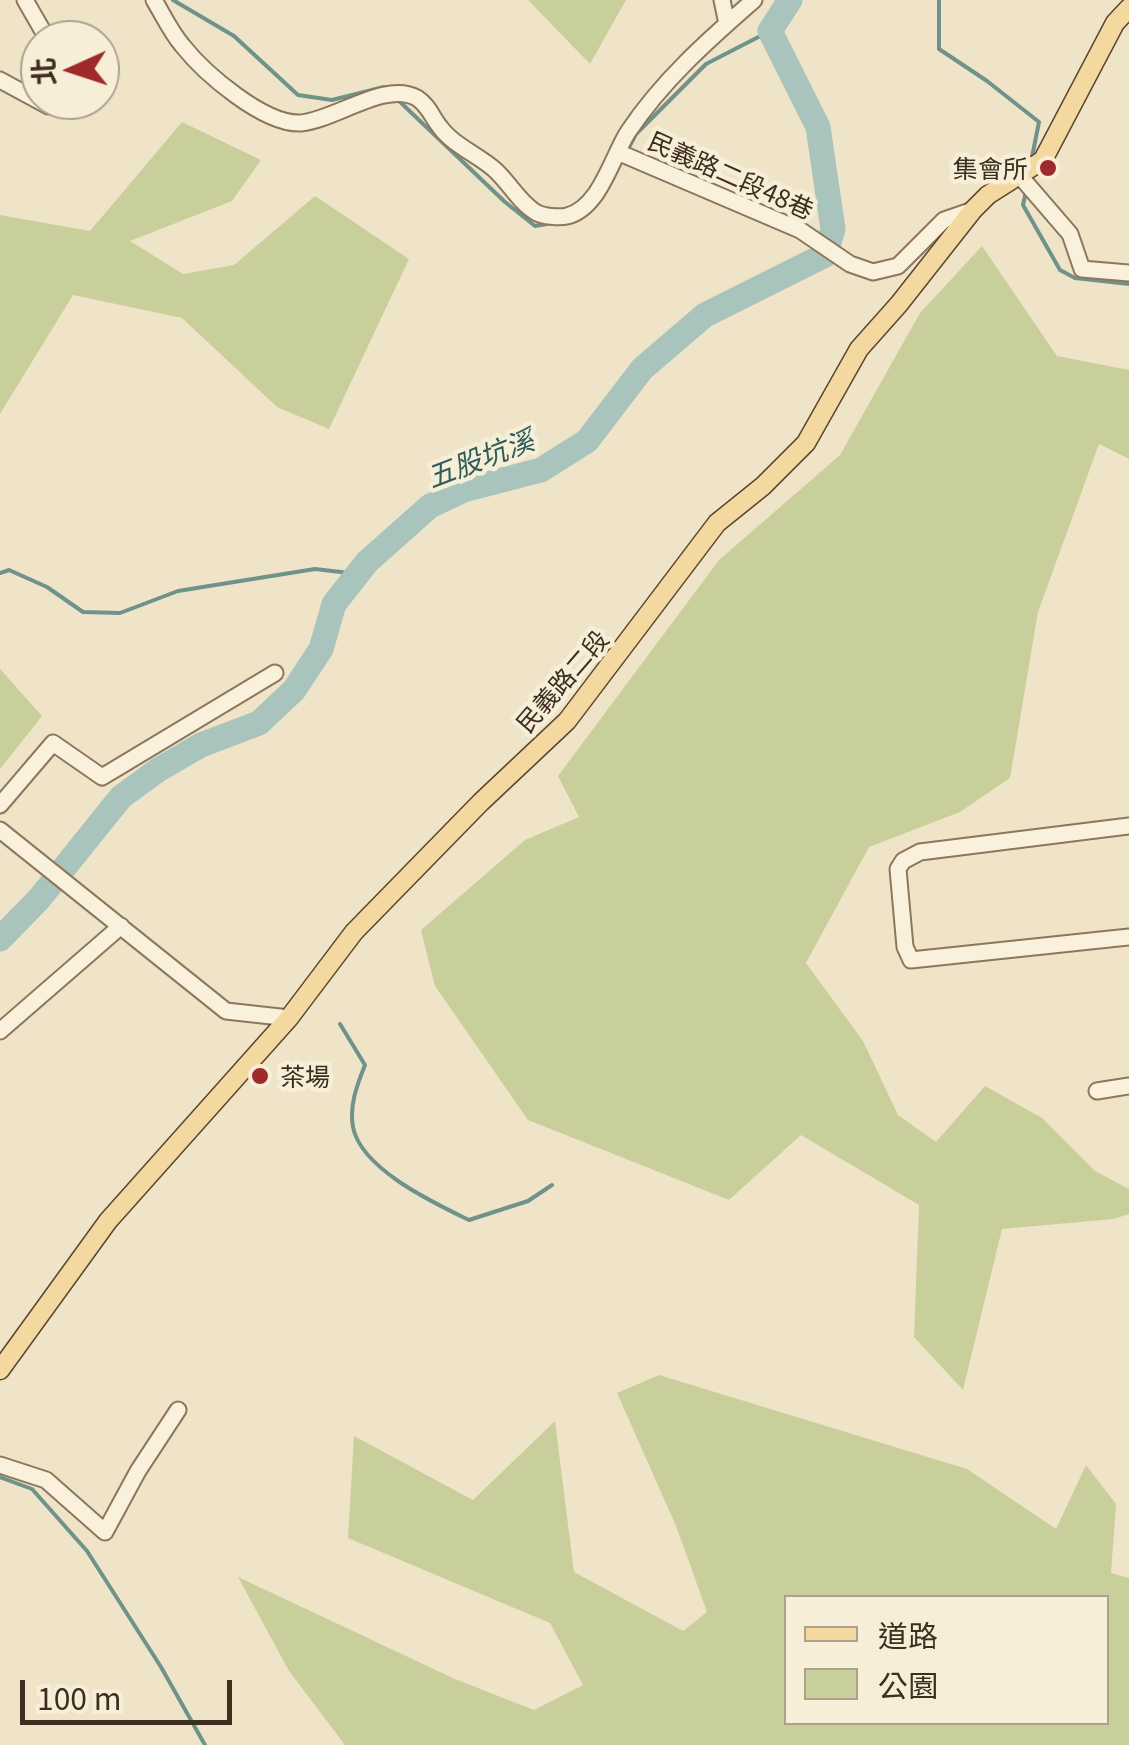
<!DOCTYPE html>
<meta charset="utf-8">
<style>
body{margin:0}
#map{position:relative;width:1129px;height:1745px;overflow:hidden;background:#f0e4c8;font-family:Georgia,"Noto Sans TC",serif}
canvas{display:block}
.legend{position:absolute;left:784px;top:1595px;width:325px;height:130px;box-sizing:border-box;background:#f7eed8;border:2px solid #ada18e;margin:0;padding:12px 18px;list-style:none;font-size:30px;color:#3d2e20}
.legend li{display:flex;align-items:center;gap:20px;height:50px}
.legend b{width:50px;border:2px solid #ada18e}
.north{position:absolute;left:20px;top:20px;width:100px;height:100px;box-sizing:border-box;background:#f7eed8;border:2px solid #ada18e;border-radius:50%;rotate:267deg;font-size:28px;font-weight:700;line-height:40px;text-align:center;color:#3d2e20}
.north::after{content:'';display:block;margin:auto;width:35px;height:45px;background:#9e2a2b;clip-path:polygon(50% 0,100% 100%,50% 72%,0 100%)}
.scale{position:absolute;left:20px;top:1680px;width:212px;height:45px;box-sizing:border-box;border:5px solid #3d2e20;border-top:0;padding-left:12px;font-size:30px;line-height:35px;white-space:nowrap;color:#3d2e20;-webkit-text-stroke:8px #f7eed8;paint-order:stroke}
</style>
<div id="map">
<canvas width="1129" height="1745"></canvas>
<ul class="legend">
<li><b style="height:12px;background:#f3d9a0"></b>道路</li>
<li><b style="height:28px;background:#c9cf9b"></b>公園</li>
</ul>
<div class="north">北</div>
<div class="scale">100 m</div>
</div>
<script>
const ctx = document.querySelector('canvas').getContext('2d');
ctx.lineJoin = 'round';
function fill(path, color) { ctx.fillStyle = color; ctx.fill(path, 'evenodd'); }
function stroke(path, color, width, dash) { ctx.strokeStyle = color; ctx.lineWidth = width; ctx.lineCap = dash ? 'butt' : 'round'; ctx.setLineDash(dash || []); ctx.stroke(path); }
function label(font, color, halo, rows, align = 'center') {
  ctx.font = font + ' Georgia,"Noto Sans TC",serif'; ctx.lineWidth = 9; ctx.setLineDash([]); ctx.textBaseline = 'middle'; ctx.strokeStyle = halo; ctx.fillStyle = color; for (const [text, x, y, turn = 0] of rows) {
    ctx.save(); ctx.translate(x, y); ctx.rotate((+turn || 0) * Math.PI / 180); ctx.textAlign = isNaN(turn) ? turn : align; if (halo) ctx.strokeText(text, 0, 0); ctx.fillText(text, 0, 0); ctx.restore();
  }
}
fill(new Path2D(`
 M 528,0 L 626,0 L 590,64 Z
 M 182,122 L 261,160 L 232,201 L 130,241 L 183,274 L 234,265 L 315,196 L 409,259 L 329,429 L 277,407 L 182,318 L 73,295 L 0,414 L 0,215 L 90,231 Z
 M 982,246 L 1057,356 L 1129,370 L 1129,459 L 1099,444 L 1038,612 L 1010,778 L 960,812 L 869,847 L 806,963 L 863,1041 L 898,1115 L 936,1142 L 985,1086 L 1042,1118 L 1095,1171 L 1129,1189 L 1129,1214 L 1114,1219 L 1002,1229 L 963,1390 L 914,1337 L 919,1205 L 801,1135 L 729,1200 L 528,1120 L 435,986 L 421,930 L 525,840 L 579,817 L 558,776 L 719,560 L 840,455 L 920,313 Z
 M 0,669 L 42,716 L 0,769 Z
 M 659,1375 L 967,1469 L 1056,1529 L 1086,1465 L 1116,1504 L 1111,1573 L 1129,1578 L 1129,1745 L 345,1745 L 289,1671 L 238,1577 L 455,1679 L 534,1710 L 583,1685 L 550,1623 L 348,1538 L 354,1436 L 473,1500 L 555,1421 L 574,1572 L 683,1631 L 707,1612 L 676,1526 L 617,1393 ZM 786,1598 L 1106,1598 L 1106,1722 L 786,1722 Z`), '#c9cf9b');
stroke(new Path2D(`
 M 173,0 L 234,36 L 298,95 L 332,100 L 384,87 L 387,90
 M 939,0 L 939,49 L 987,81 L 1039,122 L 1032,157
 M 398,100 L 505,202 L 535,226 L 553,223
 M 627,151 L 636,134 L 706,64 L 770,31
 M 1026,191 L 1023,205 L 1060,270 L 1075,278 L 1129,284
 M 0,573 L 9,570 L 47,587 L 83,612 L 120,613 L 178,591 L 315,569 L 358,574
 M 340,1024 L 365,1065 C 357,1085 349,1106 353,1127 C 361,1169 434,1203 469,1220 L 528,1201 L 552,1185
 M 0,1477 L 32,1489 L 87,1551 L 161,1667 L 205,1745`), '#6f938a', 4);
stroke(new Path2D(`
 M 0,939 L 39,899 L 121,797 L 158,770 L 201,745 L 259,723 L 294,690 L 321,649 L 334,604 L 367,562 L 430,506 L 464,490 L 541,470 L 587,441 L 642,369 L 705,315 L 825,255 L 833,229 L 818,127 L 770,31 L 790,0`), '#a9c4bc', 25);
const minor = new Path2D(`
 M 25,0 L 48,40
 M 154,0 C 163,15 171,32 182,45 C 204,73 264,125 301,123 C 335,120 386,80 417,98 C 429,106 432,117 440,127 C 453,145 478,155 494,169 C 509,182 520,204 537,213 C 543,216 559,218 567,216 C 600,208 612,157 628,132 C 662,81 708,40 754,0
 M 722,0 L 727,24
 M 0,80 L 48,106 L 63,100
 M 620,153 L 800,230 L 850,264 L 873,272 L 898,266 L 944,220 L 973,210
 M 1020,176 L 1070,234 L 1082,269 L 1129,273
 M 0,805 L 53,743 L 102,777 L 275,673
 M 1129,826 L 920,852 L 903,861 L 898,869 L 905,947 L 911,960 L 1129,937
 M 0,830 L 226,1011 L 289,1018
 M 0,1031 L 121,926
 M 1097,1091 L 1129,1086
 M 0,1465 L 46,1480 L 105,1532 L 138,1471 L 178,1410`);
const major = new Path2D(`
 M 0,1370 L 108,1221 L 289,1018 L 354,932 L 481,802 L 567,721 L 717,523 L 763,486 L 806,443 L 859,349 L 899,304 L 973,210 L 988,195 L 1043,160 L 1115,23 L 1129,8`);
stroke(minor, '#8d765c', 19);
stroke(major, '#5b4430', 21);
stroke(minor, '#faf1dc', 15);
stroke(major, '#f3d9a0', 18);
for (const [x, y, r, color] of [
 [1048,168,10,"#9e2a2b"],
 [260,1076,10,"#9e2a2b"]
]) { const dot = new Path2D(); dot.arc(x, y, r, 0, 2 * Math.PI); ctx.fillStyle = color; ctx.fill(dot); stroke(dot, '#f7eed8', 4); }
label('25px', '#3d2e20', '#f7eed8', [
 ["集會所",1028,168],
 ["茶場",280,1076,"left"]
], 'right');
label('25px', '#3d2e20', '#f7eed8', [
 ["民義路二段48巷",731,175,24],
 ["民義路二段",562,681,-49]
]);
label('italic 28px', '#2f5d5a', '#f7eed8', [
 ["五股坑溪",480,458,-21]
]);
</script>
